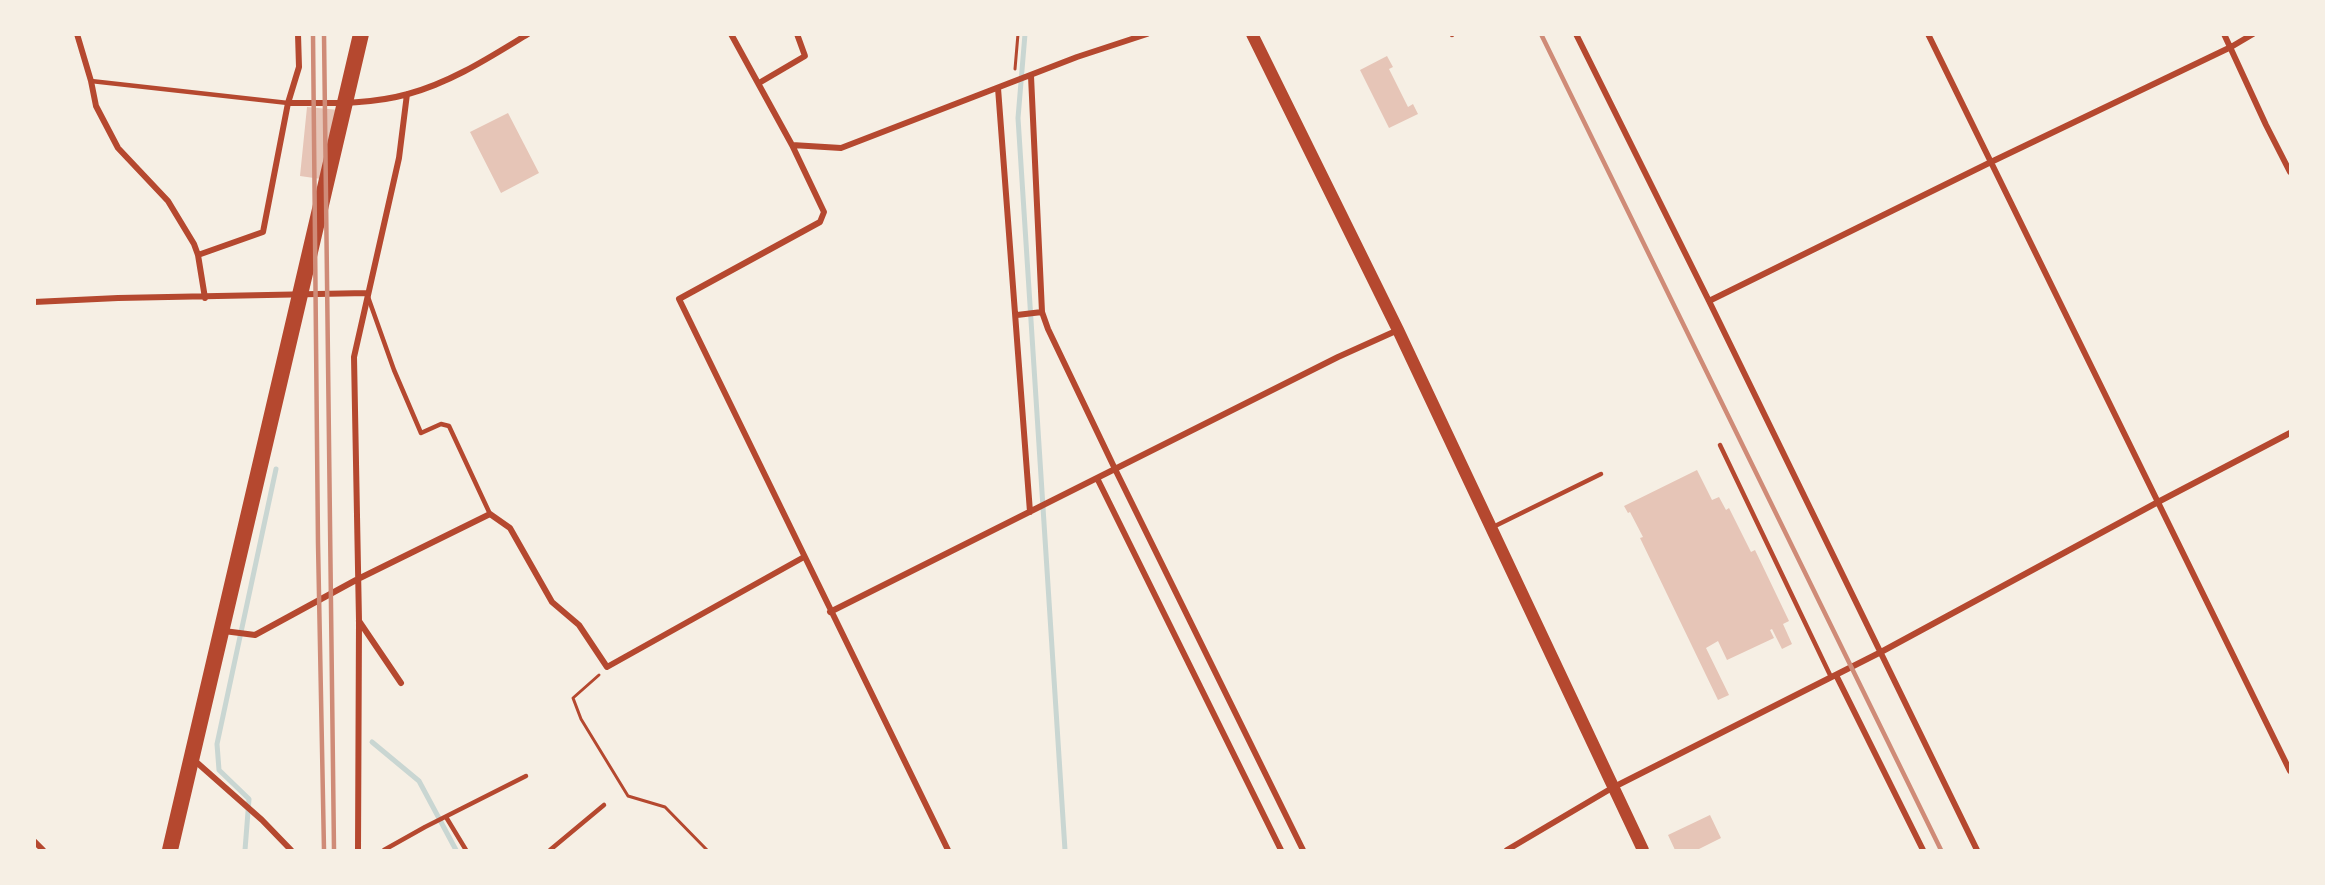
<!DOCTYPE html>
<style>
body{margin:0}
#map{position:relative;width:2325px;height:885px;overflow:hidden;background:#f6efe4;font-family:Roboto,sans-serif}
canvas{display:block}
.frame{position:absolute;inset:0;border:36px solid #f6efe4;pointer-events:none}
</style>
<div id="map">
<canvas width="2325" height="885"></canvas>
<div class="frame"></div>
</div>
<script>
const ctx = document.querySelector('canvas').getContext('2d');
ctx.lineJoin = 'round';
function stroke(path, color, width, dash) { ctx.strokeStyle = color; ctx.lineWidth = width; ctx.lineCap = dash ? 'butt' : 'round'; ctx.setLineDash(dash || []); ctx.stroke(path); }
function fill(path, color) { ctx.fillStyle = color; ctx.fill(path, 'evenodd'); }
stroke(new Path2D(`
 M 1025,34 L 1018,118 L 1065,850
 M 372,742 L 419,781 L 456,850
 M 245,850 L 249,799 L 219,770 L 217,744 L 276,469`), '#c9d6d2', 5);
fill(new Path2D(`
 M 1387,56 L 1393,67 L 1389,69 L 1408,107 L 1413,104 L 1418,114 L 1389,128 L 1360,70 Z
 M 307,107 L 339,110 L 321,179 L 300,176 Z
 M 508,113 L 539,173 L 501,193 L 470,132 Z
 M 1697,470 L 1712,500 L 1719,497 L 1726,510 L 1729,508 L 1751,552 L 1755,550 L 1789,621 L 1783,624 L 1792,644 L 1782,649 L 1772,629 L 1770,630 L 1774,638 L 1727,660 L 1718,641 L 1706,648 L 1729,695 L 1718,700 L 1640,538 L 1643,537 L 1630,512 L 1628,513 L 1624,506 Z
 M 1710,815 L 1721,838 L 1697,850 L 1675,850 L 1668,835 Z`), '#e6c5b7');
stroke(new Path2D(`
 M 1015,69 L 1018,34
 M 599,675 L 573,698 L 581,719 L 628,796 L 665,807 L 707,850`), '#b5482f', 3);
stroke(new Path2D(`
 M 1452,34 L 1452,35
 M 91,81 L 288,103
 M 368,297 L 394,370 L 421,433 L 441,424 L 449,426 L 490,514
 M 1720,445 L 1831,677
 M 1493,527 L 1601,474
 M 446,817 L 466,850
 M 384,850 L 425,827 L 526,776
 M 550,850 L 604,805`), '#b5482f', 4.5);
stroke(new Path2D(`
 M 77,34 L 91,81 L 96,106 L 118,148 L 168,201 L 194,244 L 198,255 L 205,298
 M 731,34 L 792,145 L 824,212 L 820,222 L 679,299 L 948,850
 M 1576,34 L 1709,301 L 1977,850
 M 1928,34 L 2290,771
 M 2224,34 L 2266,125 L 2290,172
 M 1031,76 L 1042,312 L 1048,329 L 1115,469 L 1303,850
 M 759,83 L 805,56 L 797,34
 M 998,88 L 1030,512
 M 288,103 C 327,103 369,105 408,94 C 452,82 490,57 528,34
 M 792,145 L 841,148 L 1077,57 L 1147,34
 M 198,255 L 263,232 L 288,103 L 299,67 L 298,34
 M 1709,301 L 1991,162 L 2231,47 L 2253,34
 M 34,302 L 118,298 L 367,293
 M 1017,315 L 1042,312
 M 1097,478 L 1281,850
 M 830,612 L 1338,357 L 1398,330
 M 359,621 L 401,683
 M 224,631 L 255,635 L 356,580 L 490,514 L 510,528 L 552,602 L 579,625 L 607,667 L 804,557
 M 1836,675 L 1923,850
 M 194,760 L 262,820 L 291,850
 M 34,841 L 43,850
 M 358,850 L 359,621 L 354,357 L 399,158 L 407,94
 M 1507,850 L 1612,788 L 1881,652 L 2158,502 L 2290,433`), '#b5482f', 6);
stroke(new Path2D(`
 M 1252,34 L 1398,330 L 1643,850`), '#b5482f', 12);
stroke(new Path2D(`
 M 170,850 L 361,34`), '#b5482f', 16);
stroke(new Path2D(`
 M 313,34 L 318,543 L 324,850
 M 324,34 L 334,850
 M 1541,34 L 1941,850`), '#cf8b77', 4.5);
</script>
